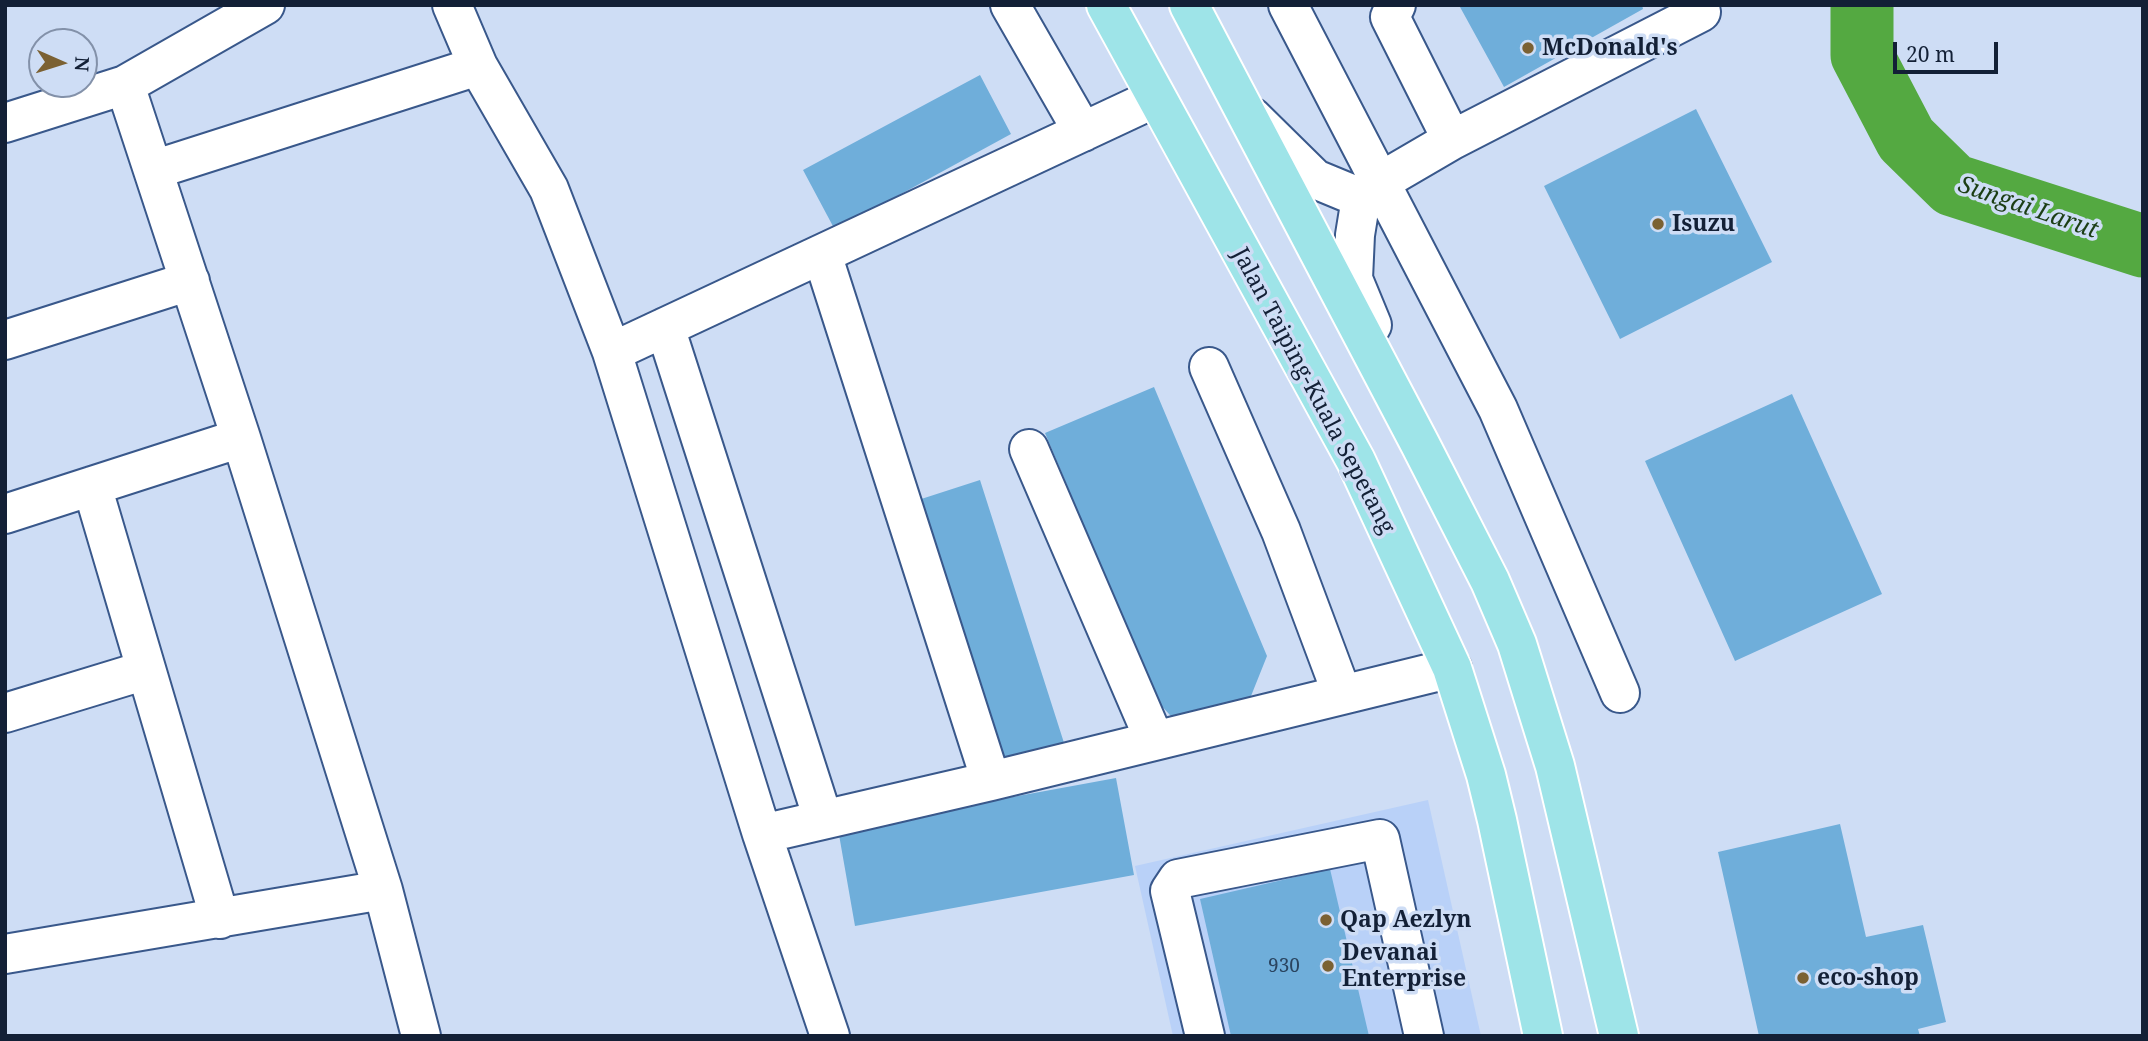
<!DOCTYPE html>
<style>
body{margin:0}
#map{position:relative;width:2148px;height:1041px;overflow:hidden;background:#ceddf5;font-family:"Noto Serif",serif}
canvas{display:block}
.frame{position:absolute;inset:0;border:7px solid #132036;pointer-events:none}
.north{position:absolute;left:28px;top:28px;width:70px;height:70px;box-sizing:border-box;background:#ceddf5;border:2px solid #8391a9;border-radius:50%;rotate:93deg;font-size:19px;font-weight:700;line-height:28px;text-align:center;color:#132036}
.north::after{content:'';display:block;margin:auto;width:24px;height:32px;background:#7b6133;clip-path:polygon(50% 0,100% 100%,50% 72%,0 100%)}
.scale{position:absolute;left:1893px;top:42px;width:105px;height:32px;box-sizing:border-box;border:4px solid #132036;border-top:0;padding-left:9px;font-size:21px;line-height:24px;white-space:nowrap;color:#132036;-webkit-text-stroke:5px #ceddf5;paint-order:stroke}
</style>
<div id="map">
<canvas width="2148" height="1041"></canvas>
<div class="frame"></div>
<div class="north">N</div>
<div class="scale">20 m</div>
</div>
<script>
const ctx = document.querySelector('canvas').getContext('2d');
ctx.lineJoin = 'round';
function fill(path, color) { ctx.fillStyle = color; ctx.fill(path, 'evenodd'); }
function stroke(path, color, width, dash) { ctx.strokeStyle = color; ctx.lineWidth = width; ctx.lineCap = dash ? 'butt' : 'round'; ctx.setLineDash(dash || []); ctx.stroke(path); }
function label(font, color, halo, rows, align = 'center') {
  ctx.font = font + ' "Noto Serif",serif'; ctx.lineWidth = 7; ctx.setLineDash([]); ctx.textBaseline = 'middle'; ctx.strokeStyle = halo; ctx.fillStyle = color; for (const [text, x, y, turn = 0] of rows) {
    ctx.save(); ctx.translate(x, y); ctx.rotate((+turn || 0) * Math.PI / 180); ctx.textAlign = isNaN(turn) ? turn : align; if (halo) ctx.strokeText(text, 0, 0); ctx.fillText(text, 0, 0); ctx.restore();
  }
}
fill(new Path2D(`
 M 1428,800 L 1481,1036 L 1173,1036 L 1135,866 Z`), '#b9d1f8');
stroke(new Path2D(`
 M 1862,5 L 1862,55 L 1906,139 L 1953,185 L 2143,246`), '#54a941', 63);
fill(new Path2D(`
 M 1462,5 L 1642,5 L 1643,9 L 1504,87 L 1460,7 Z
 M 980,75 L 1011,134 L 835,230 L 803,170 Z
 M 1696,109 L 1772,262 L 1620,339 L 1544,186 Z
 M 1154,387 L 1267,656 L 1247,706 L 1180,726 L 1158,702 L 1045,433 Z
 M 1792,394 L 1882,594 L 1735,661 L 1645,461 Z
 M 980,480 L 1065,746 L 997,768 L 912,502 Z
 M 1116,778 L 1134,875 L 855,926 L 838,829 Z
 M 1840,824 L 1866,937 L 1923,925 L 1946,1022 L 1918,1029 L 1920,1036 L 1759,1036 L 1718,852 Z
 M 1330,869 L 1369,1036 L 1231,1036 L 1200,899 Z`), '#6faeda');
const minor = new Path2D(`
 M 452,5 L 478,66 L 549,189 L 612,352 L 762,834 L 830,1036
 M 1010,5 L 1083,132
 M 1288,5 L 1498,409 L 1620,693
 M 1396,5 L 1390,17 L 1452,140
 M 125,85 L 241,438 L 383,890 L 421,1036
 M 1252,117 L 1315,179 L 1361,198
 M 5,123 L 125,85 L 265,5
 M 153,170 L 478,66
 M 822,254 L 991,781
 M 1372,325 L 1353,279 L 1355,235 L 1361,198 L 1380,182 L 1452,140 L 1701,12 L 1697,5
 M 665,327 L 823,819
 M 5,340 L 190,281
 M 612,352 L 1155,98
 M 1209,367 L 1281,531 L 1342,694
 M 1029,449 L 1154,739
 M 92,486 L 220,919
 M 5,514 L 241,438
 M 5,713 L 146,670
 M 762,834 L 991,781 L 1452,668
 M 5,954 L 383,890
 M 1205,1036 L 1170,891 L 1178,879 L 1380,839 L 1424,1036`);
const major = new Path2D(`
 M 1106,5 L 1356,461 L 1452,668 L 1486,775 L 1497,820 L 1543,1036
 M 1189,5 L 1420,444 L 1490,581 L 1517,644 L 1555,766 L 1619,1036`);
stroke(minor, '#39588b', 42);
stroke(major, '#fff', 42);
stroke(minor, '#fff', 38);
stroke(major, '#9ee4e8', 38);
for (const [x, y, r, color] of [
 [1528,48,7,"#7b6133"],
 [1658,224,7,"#7b6133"],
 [1326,920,7,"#7b6133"],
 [1328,966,7,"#7b6133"],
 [1803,978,7,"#7b6133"]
]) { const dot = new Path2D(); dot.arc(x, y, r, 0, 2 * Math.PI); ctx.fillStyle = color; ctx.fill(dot); stroke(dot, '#ceddf5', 2.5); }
label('19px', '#2a445f', null, [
 ["930",1284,967]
]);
label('bold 23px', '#132036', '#ceddf5', [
 ["McDonald's",1542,48],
 ["Isuzu",1672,224],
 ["Qap Aezlyn",1340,920],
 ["Devanai",1342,953],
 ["Enterprise",1342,979],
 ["eco-shop",1817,978]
], 'left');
label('23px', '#132036', '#ceddf5', [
 ["Jalan Taiping-Kuala Sepetang",1313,391,62]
]);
label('italic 24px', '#1c3e15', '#ceddf5', [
 ["Sungai Larut",2028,208,19]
]);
</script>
